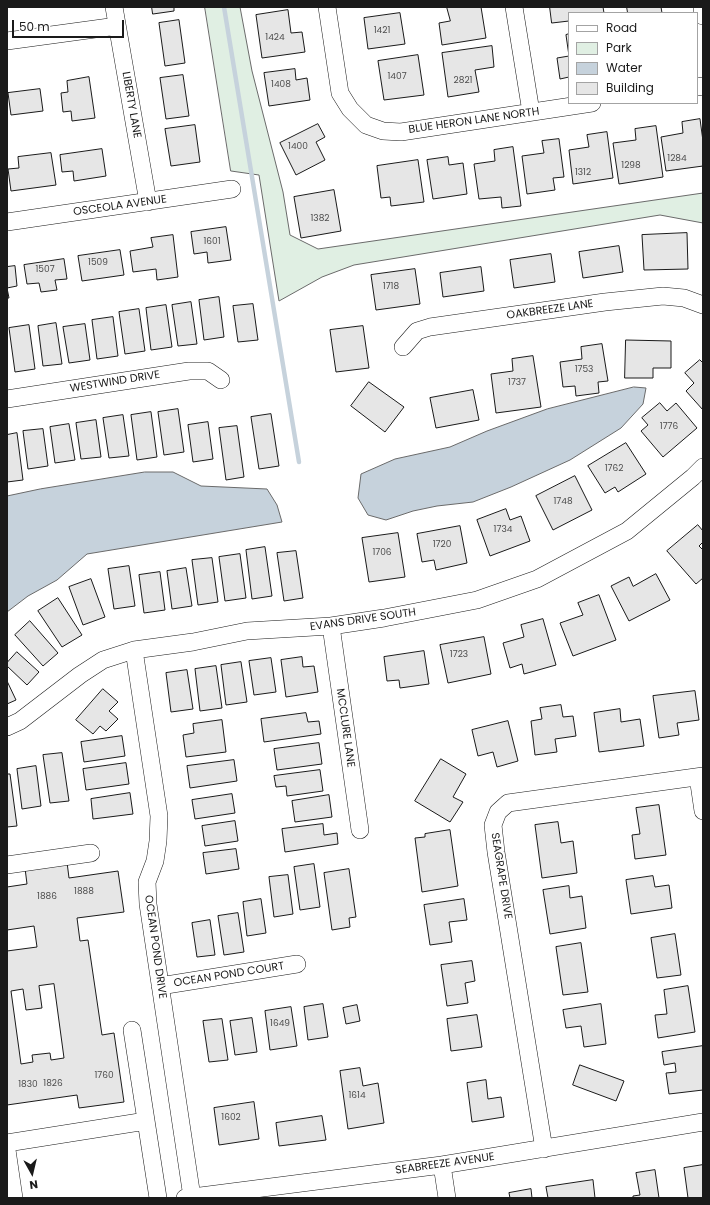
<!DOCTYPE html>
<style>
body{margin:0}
#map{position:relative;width:710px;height:1205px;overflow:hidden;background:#fff;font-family:Poppins,sans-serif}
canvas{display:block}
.frame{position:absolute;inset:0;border:8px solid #1a1a1a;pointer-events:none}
.legend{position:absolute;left:568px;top:12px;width:130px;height:92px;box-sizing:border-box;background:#fff;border:1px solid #a3a3a3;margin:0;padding:5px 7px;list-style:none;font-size:12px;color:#1a1a1a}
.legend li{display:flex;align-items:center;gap:8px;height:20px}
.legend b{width:20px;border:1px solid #a3a3a3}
.north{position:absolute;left:12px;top:1153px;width:40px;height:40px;-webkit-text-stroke:3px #fff;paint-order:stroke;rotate:172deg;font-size:11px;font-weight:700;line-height:16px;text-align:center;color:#1a1a1a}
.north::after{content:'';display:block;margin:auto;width:14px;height:18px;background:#1a1a1a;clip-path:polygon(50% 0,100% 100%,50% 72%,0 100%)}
.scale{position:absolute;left:12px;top:20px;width:112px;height:18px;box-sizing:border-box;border:2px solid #1a1a1a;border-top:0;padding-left:5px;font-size:12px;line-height:14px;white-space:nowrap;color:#1a1a1a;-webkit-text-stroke:3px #fff;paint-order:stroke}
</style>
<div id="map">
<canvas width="710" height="1205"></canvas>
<div class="frame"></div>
<ul class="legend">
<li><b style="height:5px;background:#fff"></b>Road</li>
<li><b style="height:11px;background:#e0efe3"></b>Park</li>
<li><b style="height:11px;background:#c6d2dc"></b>Water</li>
<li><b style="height:11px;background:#e6e6e6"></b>Building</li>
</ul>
<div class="north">N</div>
<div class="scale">50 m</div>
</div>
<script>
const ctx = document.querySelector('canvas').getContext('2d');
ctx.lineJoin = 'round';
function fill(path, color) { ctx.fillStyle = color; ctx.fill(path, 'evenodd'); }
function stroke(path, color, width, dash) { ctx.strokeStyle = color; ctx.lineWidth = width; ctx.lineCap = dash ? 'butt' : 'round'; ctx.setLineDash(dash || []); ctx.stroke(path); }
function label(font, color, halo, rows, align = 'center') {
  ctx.font = font + ' Poppins,sans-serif'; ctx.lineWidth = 3; ctx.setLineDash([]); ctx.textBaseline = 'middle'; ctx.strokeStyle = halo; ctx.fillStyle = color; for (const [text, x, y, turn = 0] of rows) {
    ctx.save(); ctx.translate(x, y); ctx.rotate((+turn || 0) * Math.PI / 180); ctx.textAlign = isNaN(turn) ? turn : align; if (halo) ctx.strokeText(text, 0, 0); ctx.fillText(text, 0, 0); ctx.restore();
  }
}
const green = new Path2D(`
 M 205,7 L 240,7 L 252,71 L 283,192 L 290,235 L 318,249 L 703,193 L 703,223 L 660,215 L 354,265 L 322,277 L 279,301 L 259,175 L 231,171 Z`);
fill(green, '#e0efe3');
stroke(green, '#6a6a6a', 1);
const water = new Path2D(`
 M 634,387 L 646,388 L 643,404 L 621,428 L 570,460 L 511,487 L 473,502 L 437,506 L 413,511 L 386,520 L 368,515 L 358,498 L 361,474 L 395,459 L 450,447 L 487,431 L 547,409 Z
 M 145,472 L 173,472 L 201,486 L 267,489 L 277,505 L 282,522 L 87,554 L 57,580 L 28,596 L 7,612 L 7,496 L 40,489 Z`);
fill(water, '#c6d2dc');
stroke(water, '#6a6a6a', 1);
stroke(new Path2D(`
 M 224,7 L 299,462`), '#c6d2dc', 4.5);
const building = new Path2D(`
 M 152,7 L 174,7 L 174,11 L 153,14 Z
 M 447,7 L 481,7 L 486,38 L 442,45 L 439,23 L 450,21 Z
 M 550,7 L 603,7 L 604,13 L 569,13 L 569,21 L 552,23 Z
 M 627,7 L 661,7 L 662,13 L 628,13 Z
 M 288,10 L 291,33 L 302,32 L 305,52 L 262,58 L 256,15 Z
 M 400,13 L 405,44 L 368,49 L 364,18 Z
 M 179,20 L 185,63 L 165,66 L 159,23 Z
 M 569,34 L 569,77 L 560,79 L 557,58 L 569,56 L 566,35 Z
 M 492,46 L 494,67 L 475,70 L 479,92 L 448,97 L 442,53 Z
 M 418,55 L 424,95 L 384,100 L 378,61 Z
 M 295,69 L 296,80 L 307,78 L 310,100 L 269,106 L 264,73 Z
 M 183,75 L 189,116 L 166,119 L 160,78 Z
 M 89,77 L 95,118 L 72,121 L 71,111 L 63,112 L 61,93 L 68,92 L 67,81 Z
 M 40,89 L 43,111 L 11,115 L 8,93 Z
 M 700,119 L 703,141 L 703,166 L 666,171 L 661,137 L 683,133 L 682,122 Z
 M 318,124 L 325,137 L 316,142 L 325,160 L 296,175 L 280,143 Z
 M 195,125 L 200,162 L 171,166 L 165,129 Z
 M 656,126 L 663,177 L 619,184 L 613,143 L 636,140 L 635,129 Z
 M 607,132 L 613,178 L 573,184 L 569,150 L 589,147 L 587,135 Z
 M 559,139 L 564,177 L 553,178 L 555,190 L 527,194 L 522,156 L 544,153 L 542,141 Z
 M 513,147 L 521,206 L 502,208 L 501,197 L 479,199 L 474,164 L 495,161 L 494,150 Z
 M 102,149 L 106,176 L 74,181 L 73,171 L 62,172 L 60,155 Z
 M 51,153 L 56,185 L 11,191 L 8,169 L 19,168 L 18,157 Z
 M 448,157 L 449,165 L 463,163 L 467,194 L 433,199 L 427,160 Z
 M 418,160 L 424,202 L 391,206 L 390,197 L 381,198 L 377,166 Z
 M 334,190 L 341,231 L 301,238 L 294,197 Z
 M 226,227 L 231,260 L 208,263 L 207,252 L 194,254 L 191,232 Z
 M 687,233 L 688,269 L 644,270 L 642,235 Z
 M 173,235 L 178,277 L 157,280 L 156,269 L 133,272 L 130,251 L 153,247 L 151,238 Z
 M 619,246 L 623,272 L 583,278 L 579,252 Z
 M 120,250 L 124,275 L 82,281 L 78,256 Z
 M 551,254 L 555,282 L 514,288 L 510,260 Z
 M 64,259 L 67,279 L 55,280 L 57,290 L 41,292 L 39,283 L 27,284 L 24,265 Z
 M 15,266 L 17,286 L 7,288 L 9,298 L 7,298 L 7,267 Z
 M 481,267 L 484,291 L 443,297 L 440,273 Z
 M 415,269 L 420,304 L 376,310 L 371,275 Z
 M 219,297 L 224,337 L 204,340 L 199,300 Z
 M 191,302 L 197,344 L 178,346 L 172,305 Z
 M 253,304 L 258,340 L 238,342 L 233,306 Z
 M 166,305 L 172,347 L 151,350 L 146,308 Z
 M 139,309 L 145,351 L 125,354 L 119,312 Z
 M 113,317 L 118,356 L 97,359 L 92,320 Z
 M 56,323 L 62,364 L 43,366 L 38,326 Z
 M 85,324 L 90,360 L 69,363 L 63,327 Z
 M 29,325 L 35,369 L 15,372 L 9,328 Z
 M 363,326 L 369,368 L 336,372 L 330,330 Z
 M 626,340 L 671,341 L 671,368 L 653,368 L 653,378 L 625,378 Z
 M 602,344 L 608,381 L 598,382 L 599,393 L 576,396 L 575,386 L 563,387 L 560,362 L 582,359 L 581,347 Z
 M 533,356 L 541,407 L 496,413 L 491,374 L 513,371 L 512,359 Z
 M 700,360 L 703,363 L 703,410 L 686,391 L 694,383 L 685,373 Z
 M 369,382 L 404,407 L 385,432 L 351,406 Z
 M 473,390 L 479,420 L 436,428 L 430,398 Z
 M 660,403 L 667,411 L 676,403 L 697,428 L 663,457 L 641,431 L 648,425 L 642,418 Z
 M 178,409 L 184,452 L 164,455 L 158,412 Z
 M 151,412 L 157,457 L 137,460 L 131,415 Z
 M 271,414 L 279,466 L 259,469 L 251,417 Z
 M 123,415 L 129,456 L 109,458 L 103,418 Z
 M 96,420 L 101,457 L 81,459 L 76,423 Z
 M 208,422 L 213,459 L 193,462 L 188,425 Z
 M 69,424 L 75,460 L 55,463 L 50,427 Z
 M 237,426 L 244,477 L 226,480 L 219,428 Z
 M 43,429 L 48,466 L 28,469 L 23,431 Z
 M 17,433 L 23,480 L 7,482 L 7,435 Z
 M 626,443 L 646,474 L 618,492 L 615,487 L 605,493 L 588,466 Z
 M 575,476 L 592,510 L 553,530 L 536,496 Z
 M 506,509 L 510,520 L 521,516 L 530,541 L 490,556 L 477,520 Z
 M 698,525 L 703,531 L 703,542 L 699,546 L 703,550 L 703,578 L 696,584 L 667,551 Z
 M 460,526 L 467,563 L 436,570 L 434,560 L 422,562 L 417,534 Z
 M 398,533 L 405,577 L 369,582 L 362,538 Z
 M 265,547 L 272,596 L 252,599 L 246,550 Z
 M 296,551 L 303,598 L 284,601 L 277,553 Z
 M 240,554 L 246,598 L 225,601 L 219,557 Z
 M 212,558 L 218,602 L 198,605 L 192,560 Z
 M 129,566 L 135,606 L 114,609 L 108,569 Z
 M 186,568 L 192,606 L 172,609 L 167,571 Z
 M 160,572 L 165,610 L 144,613 L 139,575 Z
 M 656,574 L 670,600 L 629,621 L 611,586 L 629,577 L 633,586 Z
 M 91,579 L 105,617 L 83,625 L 69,587 Z
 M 599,595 L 616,640 L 573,656 L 560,623 L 583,615 L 578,603 Z
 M 58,598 L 82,635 L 62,647 L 38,611 Z
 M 543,619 L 556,665 L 524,674 L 522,664 L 510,668 L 503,643 L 524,637 L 521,625 Z
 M 30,621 L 58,653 L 43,666 L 15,635 Z
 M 484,637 L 491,674 L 448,683 L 440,645 Z
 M 424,651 L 429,684 L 400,688 L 399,680 L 387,681 L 384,657 Z
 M 17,652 L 39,672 L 27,685 L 7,666 L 7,663 Z
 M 302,657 L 303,667 L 314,666 L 318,692 L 286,697 L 281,660 Z
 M 271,658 L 276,692 L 254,695 L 249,661 Z
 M 241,662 L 247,702 L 226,705 L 221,665 Z
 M 216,666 L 222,708 L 200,711 L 195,669 Z
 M 187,670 L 193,709 L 171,712 L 166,673 Z
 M 7,681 L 16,700 L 7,704 Z
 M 103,689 L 118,702 L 109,711 L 118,719 L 106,731 L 100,726 L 93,734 L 76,720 Z
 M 695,691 L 699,720 L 677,723 L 679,735 L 659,738 L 653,696 Z
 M 561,705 L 563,717 L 573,716 L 576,736 L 555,739 L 557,752 L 535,755 L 531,721 L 542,719 L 540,708 Z
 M 620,709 L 621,722 L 640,719 L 644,746 L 599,752 L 594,713 Z
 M 306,713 L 308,722 L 319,721 L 321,734 L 264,742 L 261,719 Z
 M 222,720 L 226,752 L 186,757 L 183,735 L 194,733 L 193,724 Z
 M 508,721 L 518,761 L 497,767 L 493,752 L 478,756 L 472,730 Z
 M 122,736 L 125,756 L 84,762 L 81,742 Z
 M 319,743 L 322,764 L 277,770 L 274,749 Z
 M 62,753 L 69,801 L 50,803 L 43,755 Z
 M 441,759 L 466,774 L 453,797 L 463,802 L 450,822 L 415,801 Z
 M 234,760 L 237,781 L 190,788 L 187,766 Z
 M 126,763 L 129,784 L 86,790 L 83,769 Z
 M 36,766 L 41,806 L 22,809 L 17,769 Z
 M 320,770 L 323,791 L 287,796 L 286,786 L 276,787 L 274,776 Z
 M 7,774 L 10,774 L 17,826 L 7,827 Z
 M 130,793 L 133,814 L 93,819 L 91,799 Z
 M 232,794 L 235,813 L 195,819 L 192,800 Z
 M 329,795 L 332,817 L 295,822 L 292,801 Z
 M 659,805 L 666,855 L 635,859 L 632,835 L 640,834 L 636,808 Z
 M 235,821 L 238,841 L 205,846 L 202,826 Z
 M 558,822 L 561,843 L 573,841 L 577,873 L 542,878 L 535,825 Z
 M 323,824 L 324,835 L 337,833 L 338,844 L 285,852 L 282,829 Z
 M 450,830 L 458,886 L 422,892 L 415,838 L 425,837 L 425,834 Z
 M 236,849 L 239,869 L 206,874 L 203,853 Z
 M 67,862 L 69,878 L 118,871 L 124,912 L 77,918 L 80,941 L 88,940 L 102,1035 L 114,1033 L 124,1102 L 79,1108 L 77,1095 L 7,1105 L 7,951 L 37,947 L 34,926 L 7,930 L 7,887 L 27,884 L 25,868 ZM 54,984 L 64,1058 L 51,1060 L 50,1053 L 32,1055 L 33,1062 L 21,1064 L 11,991 L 23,989 L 26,1010 L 42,1008 L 39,986 Z
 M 314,864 L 320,907 L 300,910 L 294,867 Z
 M 349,869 L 356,917 L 349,918 L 350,927 L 332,930 L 324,873 Z
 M 288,875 L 293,914 L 274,917 L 269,877 Z
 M 653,876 L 655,887 L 669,885 L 672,908 L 631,914 L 626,880 Z
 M 569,886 L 570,898 L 582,896 L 586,928 L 550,934 L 543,890 Z
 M 261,899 L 266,933 L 247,936 L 243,902 Z
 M 464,899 L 467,920 L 449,922 L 452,942 L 430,945 L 424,905 Z
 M 238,913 L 244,952 L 224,955 L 218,916 Z
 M 210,920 L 215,955 L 197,957 L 192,923 Z
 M 675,934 L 681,975 L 657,978 L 651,938 Z
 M 581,943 L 588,992 L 563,995 L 556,947 Z
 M 472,961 L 475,981 L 465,983 L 468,1003 L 447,1006 L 441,965 Z
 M 688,986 L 695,1032 L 658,1038 L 655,1015 L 667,1014 L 664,990 Z
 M 323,1004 L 328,1037 L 308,1040 L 304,1007 Z
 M 601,1004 L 606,1044 L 584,1047 L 581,1026 L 566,1028 L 563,1010 Z
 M 357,1005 L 360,1021 L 346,1024 L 343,1008 Z
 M 291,1007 L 297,1046 L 270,1050 L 265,1011 Z
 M 477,1015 L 482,1047 L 451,1051 L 447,1019 Z
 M 252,1018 L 257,1052 L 235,1055 L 230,1021 Z
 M 222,1019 L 228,1060 L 209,1062 L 203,1021 Z
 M 703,1046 L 703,1090 L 669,1094 L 666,1073 L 676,1072 L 675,1063 L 664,1065 L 662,1052 Z
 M 580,1065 L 624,1081 L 616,1101 L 573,1085 Z
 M 360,1068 L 363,1086 L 378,1083 L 384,1123 L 348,1129 L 340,1071 Z
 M 486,1080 L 488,1099 L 501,1097 L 504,1117 L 472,1122 L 467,1083 Z
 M 254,1102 L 259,1139 L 219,1145 L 214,1108 Z
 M 322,1116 L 326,1140 L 279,1146 L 276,1123 Z
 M 703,1165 L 703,1198 L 688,1198 L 684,1168 Z
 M 655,1170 L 659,1198 L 633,1198 L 633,1196 L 640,1195 L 636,1173 Z
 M 593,1180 L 595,1198 L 548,1198 L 546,1187 Z
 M 531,1189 L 532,1198 L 510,1198 L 509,1193 Z`);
fill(building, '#e6e6e6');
stroke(building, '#1a1a1a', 1);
const minor = new Path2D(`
 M 114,7 L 148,202
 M 327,7 L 340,93 L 350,109 L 366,125 L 383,131 L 401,132 L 592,103
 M 514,7 L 531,112
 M 702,7 L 703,16
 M 7,41 L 117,26
 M 697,87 L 703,86
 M 7,222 L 232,189
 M 403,347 L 417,331 L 430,327 L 605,302 L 663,296 L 684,298 L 703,305
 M 7,399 L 189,371 L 208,371 L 221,380
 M 331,626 L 360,830
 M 134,650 L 159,816 L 158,841 L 155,861 L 147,882 L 148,904 L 192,1197
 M 7,727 L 20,721 L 80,675 L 103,660 L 134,650 L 193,642 L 247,631 L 331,626 L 384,618 L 477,600 L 537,579 L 627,531 L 693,477 L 703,467
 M 698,777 L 703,811
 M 7,865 L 91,853
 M 160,986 L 297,964
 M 132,1030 L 158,1198
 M 7,1143 L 146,1121
 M 544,1149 L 496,852 L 493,825 L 498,812 L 508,803 L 703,776
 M 7,1150 L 14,1198
 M 442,1165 L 447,1198
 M 185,1198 L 442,1165 L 703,1122`);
stroke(minor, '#1a1a1a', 18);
stroke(minor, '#fff', 17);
label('9px', '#4d4d4d', null, [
 ["1421",382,31],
 ["1424",275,38],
 ["1407",397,77],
 ["2821",463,81],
 ["1408",281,85],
 ["1400",298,147],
 ["1284",677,159],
 ["1298",631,166],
 ["1312",583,173],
 ["1382",320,219],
 ["1601",212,242],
 ["1509",98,263],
 ["1507",45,270],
 ["1718",391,287],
 ["1753",584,370],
 ["1737",517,383],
 ["1776",669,427],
 ["1762",614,469],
 ["1748",563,502],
 ["1734",503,530],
 ["1720",442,545],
 ["1706",382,553],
 ["1723",459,655],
 ["1888",84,892],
 ["1886",47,897],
 ["1649",280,1024],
 ["1760",104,1076],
 ["1826",53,1084],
 ["1830",28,1085],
 ["1614",357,1096],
 ["1602",231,1118]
]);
label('11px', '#1a1a1a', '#fff', [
 ["LIBERTY LANE",131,105,80],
 ["BLUE HERON LANE NORTH",474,121,-8],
 ["OSCEOLA AVENUE",120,206,-8],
 ["OAKBREEZE LANE",550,310,-8],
 ["WESTWIND DRIVE",115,382,-9],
 ["EVANS DRIVE SOUTH",363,620,-8],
 ["MCCLURE LANE",345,728,82],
 ["SEAGRAPE DRIVE",501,876,81],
 ["OCEAN POND DRIVE",155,947,82],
 ["OCEAN POND COURT",229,975,-9],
 ["SEABREEZE AVENUE",445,1164,-8]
]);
</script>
